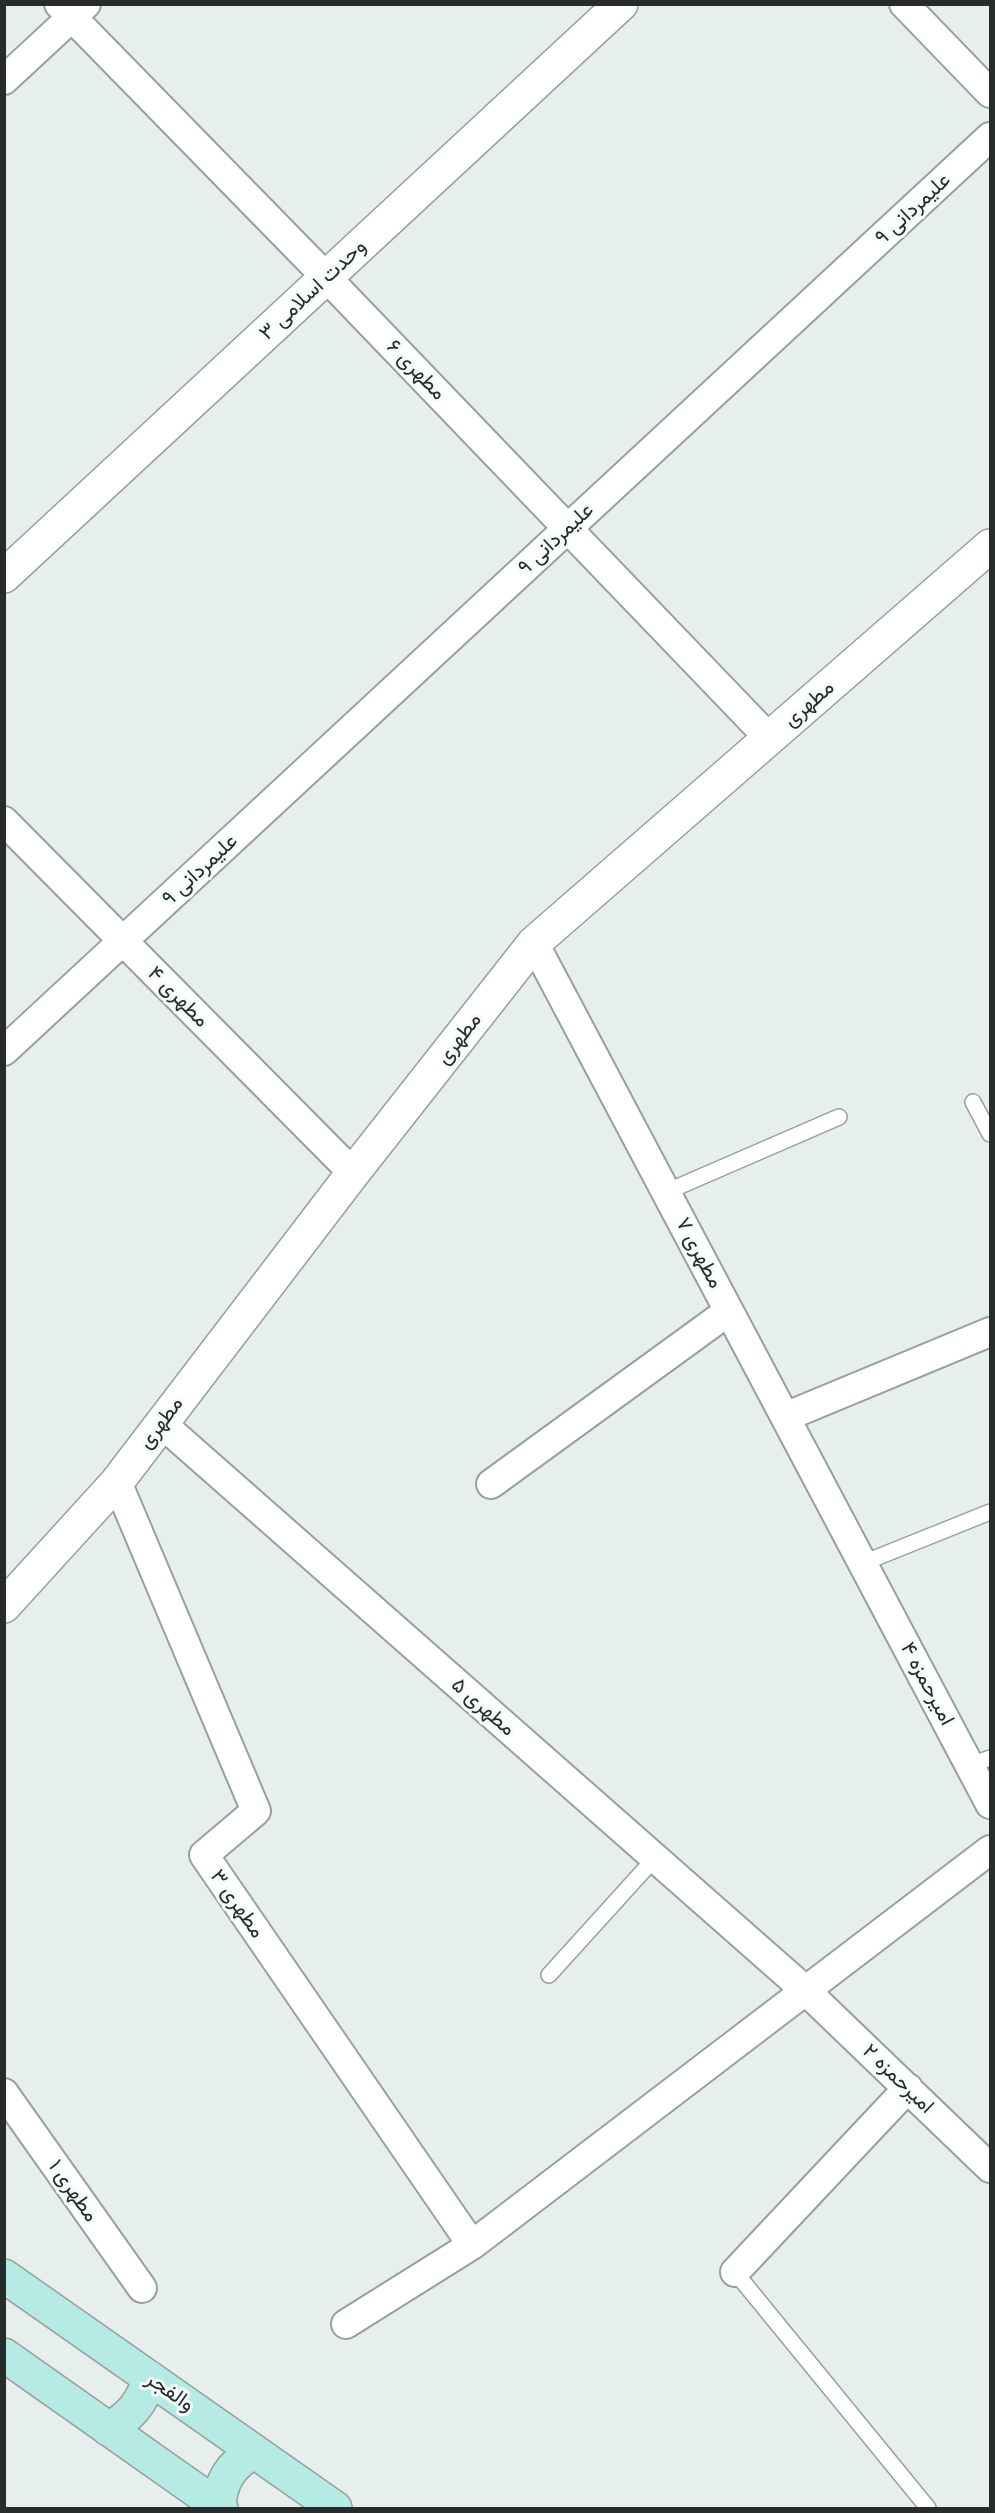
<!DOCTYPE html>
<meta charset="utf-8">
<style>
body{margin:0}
#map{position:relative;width:995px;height:2513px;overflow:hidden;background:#e7efed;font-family:"Noto Sans",sans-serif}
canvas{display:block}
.frame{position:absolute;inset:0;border:6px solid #282b2b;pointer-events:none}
</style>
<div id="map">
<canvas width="995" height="2513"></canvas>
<div class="frame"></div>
</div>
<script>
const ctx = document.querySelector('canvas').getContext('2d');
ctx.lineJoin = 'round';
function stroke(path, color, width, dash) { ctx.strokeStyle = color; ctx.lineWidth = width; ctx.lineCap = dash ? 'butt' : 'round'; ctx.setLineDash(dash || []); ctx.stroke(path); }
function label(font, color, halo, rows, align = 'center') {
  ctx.font = font + ' "Noto Sans",Vazirmatn,sans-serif'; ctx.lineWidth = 6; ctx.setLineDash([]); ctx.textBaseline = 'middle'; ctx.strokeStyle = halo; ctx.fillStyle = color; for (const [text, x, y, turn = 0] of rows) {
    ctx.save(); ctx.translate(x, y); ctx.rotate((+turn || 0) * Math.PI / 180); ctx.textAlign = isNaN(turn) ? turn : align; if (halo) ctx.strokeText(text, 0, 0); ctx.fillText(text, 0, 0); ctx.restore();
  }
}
const service = new Path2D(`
 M 973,1102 L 990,1134
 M 666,1192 L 839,1117
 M 863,1563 L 990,1512
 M 970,1765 L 990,1758
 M 549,1975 L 655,1858
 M 735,2272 L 928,2508`);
const minor = new Path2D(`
 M 59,4 L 327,278 L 769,738
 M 904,4 L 990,93
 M 4,80 L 86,4
 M 4,821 L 353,1173
 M 534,943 L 990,1804
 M 4,1051 L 990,137
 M 785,1417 L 990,1332
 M 161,1423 L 805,1990 L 990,2168
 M 117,1482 L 256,1811 L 204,1855 L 472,2245
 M 491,1484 L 729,1311
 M 4,2093 L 142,2288
 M 735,2272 L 908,2088
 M 346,2324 L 472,2245 L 990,1850`);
const tertiary = new Path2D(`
 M 4,576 L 621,4
 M 4,1606 L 117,1482 L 353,1173 L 534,943 L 990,546`);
const secondary = new Path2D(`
 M 4,2276 L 335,2508
 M 4,2355 L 221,2508
 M 108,2429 C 131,2417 142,2402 150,2378
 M 219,2507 C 220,2481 231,2465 254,2451`);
stroke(service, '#989f9d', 18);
stroke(minor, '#989f9d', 32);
stroke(tertiary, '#989f9d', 36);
stroke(secondary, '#989f9d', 36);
stroke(service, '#fff', 15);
stroke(minor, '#fff', 28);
stroke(tertiary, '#fff', 33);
stroke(secondary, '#b6ebe5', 33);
label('21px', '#282b2b', '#f4fcfa', [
 ["علیمردانی ۹",913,209,-43],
 ["وحدت اسلامی ۳",313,290,-43],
 ["مطهری ۶",416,370,46],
 ["علیمردانی ۹",556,539,-43],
 ["مطهری",809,704,-41],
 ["علیمردانی ۹",200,870,-43],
 ["مطهری ۴",178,997,45],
 ["مطهری",459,1039,-52],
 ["مطهری ۷",699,1253,62],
 ["مطهری",161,1423,-53],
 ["امیرحمزه ۴",927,1684,62],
 ["مطهری ۵",483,1707,41],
 ["مطهری ۳",237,1904,55],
 ["امیرحمزه ۲",898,2079,44],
 ["مطهری ۱",73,2191,55],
 ["والفجر",170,2392,35]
]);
</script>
